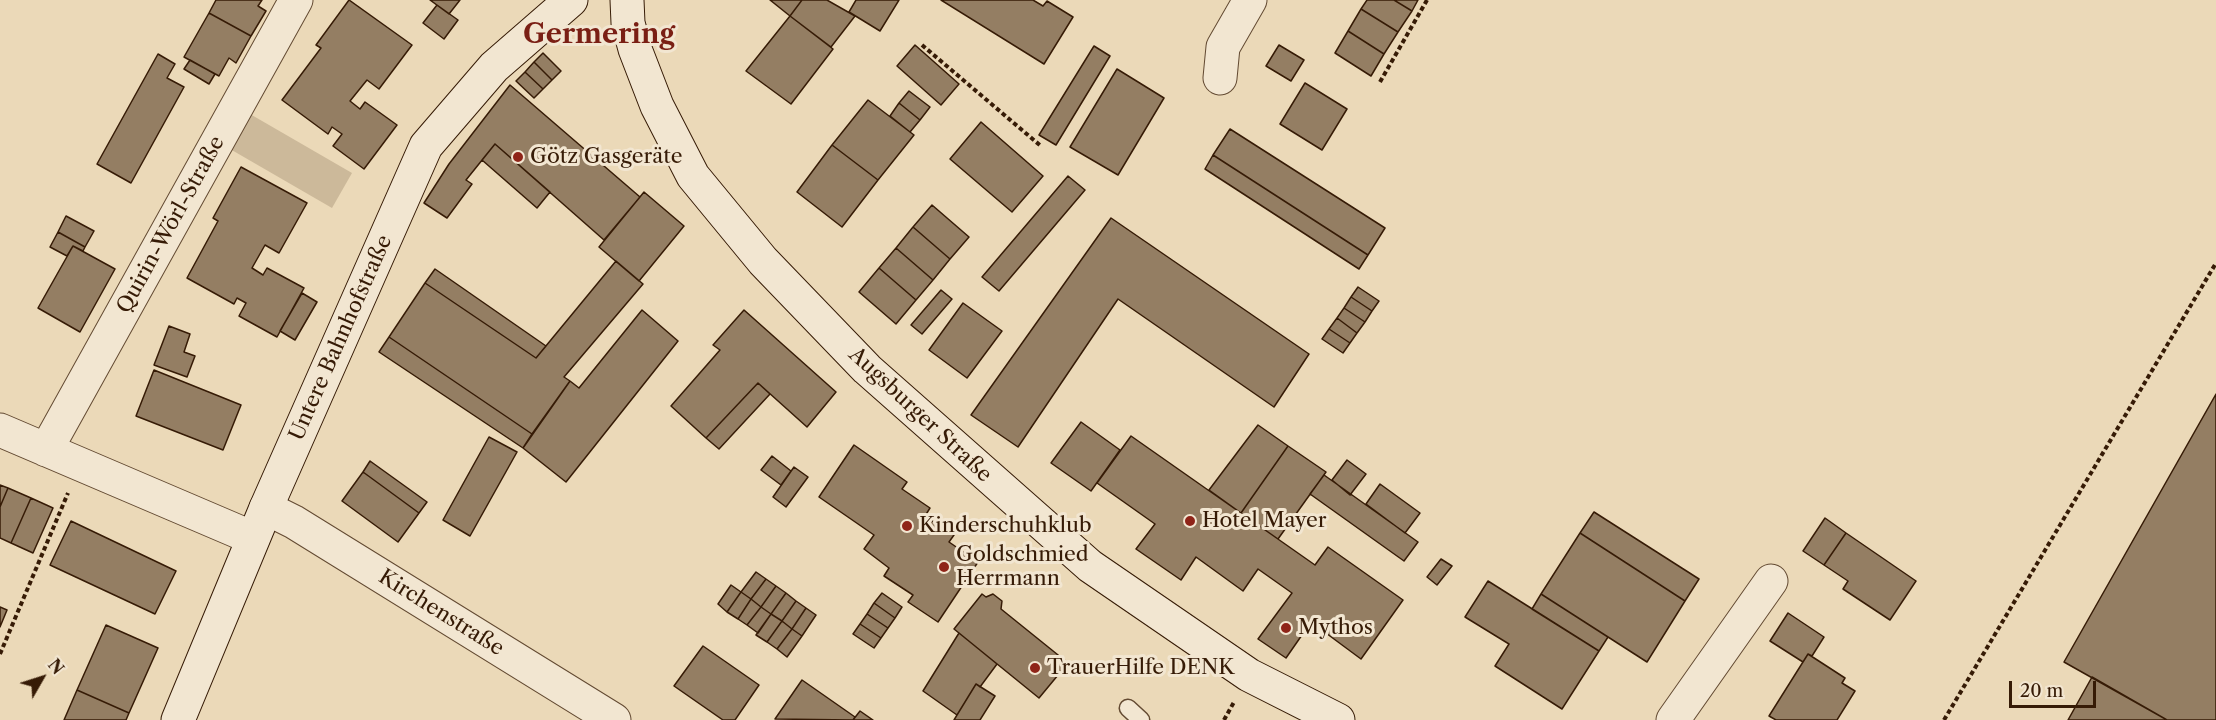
<!DOCTYPE html>
<meta charset="utf-8">
<style>
body{margin:0}
#map{position:relative;width:2216px;height:720px;overflow:hidden;background:#ebd9b8;font-family:"Libre Caslon Text",serif}
canvas{display:block}
.north{position:absolute;left:12px;top:648px;width:60px;height:60px;-webkit-text-stroke:4px #f2e6d1;paint-order:stroke;rotate:51deg;font-size:16px;font-weight:700;line-height:24px;text-align:center;color:#361b06}
.north::after{content:'';display:block;margin:auto;width:21px;height:27px;background:#361b06;clip-path:polygon(50% 0,100% 100%,50% 72%,0 100%)}
.scale{position:absolute;left:2009px;top:681px;width:87px;height:27px;box-sizing:border-box;border:3px solid #361b06;border-top:0;padding-left:8px;font-size:18px;line-height:21px;white-space:nowrap;color:#361b06;-webkit-text-stroke:4px #f2e6d1;paint-order:stroke}
</style>
<div id="map">
<canvas width="2216" height="720"></canvas>
<div class="north">N</div>
<div class="scale">20 m</div>
</div>
<script>
const ctx = document.querySelector('canvas').getContext('2d');
ctx.lineJoin = 'round';
function fill(path, color) { ctx.fillStyle = color; ctx.fill(path, 'evenodd'); }
function stroke(path, color, width, dash) { ctx.strokeStyle = color; ctx.lineWidth = width; ctx.lineCap = dash ? 'butt' : 'round'; ctx.setLineDash(dash || []); ctx.stroke(path); }
function label(font, color, halo, rows, align = 'center') {
  ctx.font = font + ' "Libre Caslon Text",serif'; ctx.lineWidth = 6; ctx.setLineDash([]); ctx.textBaseline = 'middle'; ctx.strokeStyle = halo; ctx.fillStyle = color; for (const [text, x, y, turn = 0] of rows) {
    ctx.save(); ctx.translate(x, y); ctx.rotate((+turn || 0) * Math.PI / 180); ctx.textAlign = isNaN(turn) ? turn : align; if (halo) ctx.strokeText(text, 0, 0); ctx.fillText(text, 0, 0); ctx.restore();
  }
}
fill(new Path2D(`
 M 250,114 L 352,173 L 332,208 L 230,149 Z`), '#ccb99a');
const building = new Path2D(`
 M 216,0 L 262,0 L 258,6 L 266,11 L 251,36 L 209,13 Z
 M 349,0 L 412,45 L 379,89 L 367,80 L 350,101 L 360,109 L 365,102 L 397,125 L 364,169 L 333,146 L 342,134 L 332,127 L 328,134 L 282,100 L 321,48 L 316,45 Z
 M 430,0 L 460,0 L 449,14 Z
 M 770,0 L 802,0 L 790,16 Z
 M 802,0 L 827,0 L 855,16 L 831,47 L 790,16 Z
 M 856,0 L 899,0 L 880,31 L 849,12 Z
 M 941,0 L 1033,0 L 1043,6 L 1047,1 L 1073,17 L 1044,64 Z
 M 1367,0 L 1394,0 L 1412,11 L 1398,32 L 1361,9 Z
 M 1394,0 L 1418,0 L 1412,11 Z
 M 437,5 L 458,20 L 444,39 L 423,23 Z
 M 1361,9 L 1398,32 L 1384,54 L 1348,31 Z
 M 209,13 L 251,36 L 236,63 L 229,58 L 219,76 L 184,57 Z
 M 790,16 L 833,49 L 791,104 L 746,71 Z
 M 1348,31 L 1384,54 L 1371,76 L 1335,53 Z
 M 915,45 L 959,84 L 941,105 L 897,66 Z
 M 1279,45 L 1304,60 L 1291,81 L 1266,66 Z
 M 1094,46 L 1110,56 L 1056,145 L 1039,135 Z
 M 543,53 L 561,71 L 552,80 L 534,62 Z
 M 158,54 L 175,64 L 167,78 L 184,87 L 131,183 L 97,164 Z
 M 190,60 L 215,74 L 209,84 L 184,69 Z
 M 534,62 L 552,80 L 543,89 L 525,72 Z
 M 1117,69 L 1164,98 L 1118,175 L 1070,147 Z
 M 525,72 L 543,89 L 534,98 L 516,81 Z
 M 1305,83 L 1347,109 L 1322,150 L 1280,124 Z
 M 510,85 L 640,197 L 604,240 L 495,144 L 466,180 L 472,184 L 447,218 L 424,203 L 449,164 Z
 M 909,91 L 930,107 L 920,120 L 899,103 Z
 M 868,100 L 914,135 L 878,180 L 832,145 Z
 M 899,103 L 920,120 L 910,132 L 890,116 Z
 M 981,122 L 1043,176 L 1012,212 L 950,159 Z
 M 1230,129 L 1385,228 L 1368,255 L 1213,155 Z
 M 495,144 L 550,192 L 537,208 L 482,160 Z
 M 832,145 L 878,180 L 842,227 L 797,192 Z
 M 1213,155 L 1368,255 L 1359,269 L 1205,169 Z
 M 241,167 L 307,203 L 279,253 L 265,245 L 252,268 L 263,275 L 267,268 L 304,288 L 277,337 L 239,316 L 246,303 L 237,298 L 234,304 L 187,278 L 218,221 L 213,218 Z
 M 1068,176 L 1085,190 L 999,291 L 982,277 Z
 M 644,192 L 684,226 L 639,281 L 599,247 Z
 M 932,205 L 969,237 L 950,259 L 913,227 Z
 M 66,216 L 94,231 L 85,247 L 58,232 Z
 M 1111,218 L 1309,354 L 1274,407 L 1118,299 L 1018,447 L 971,415 Z
 M 913,227 L 950,259 L 933,280 L 896,248 Z
 M 58,232 L 85,247 L 83,251 L 73,246 L 67,256 L 50,247 Z
 M 73,246 L 115,269 L 80,332 L 38,308 Z
 M 896,248 L 933,280 L 916,300 L 879,268 Z
 M 616,261 L 643,284 L 564,377 L 570,381 L 532,434 L 389,337 L 425,283 L 536,358 Z
 M 879,268 L 916,300 L 896,324 L 859,292 Z
 M 435,269 L 546,346 L 536,358 L 425,283 Z
 M 1358,287 L 1379,301 L 1372,311 L 1351,297 Z
 M 941,290 L 952,299 L 922,334 L 911,325 Z
 M 302,293 L 317,302 L 295,340 L 280,331 Z
 M 1351,297 L 1372,311 L 1365,322 L 1344,308 Z
 M 963,303 L 1002,331 L 967,378 L 929,350 Z
 M 1344,308 L 1365,322 L 1357,333 L 1337,318 Z
 M 642,310 L 678,341 L 566,482 L 523,448 L 570,381 L 579,388 Z
 M 744,310 L 836,392 L 807,427 L 758,383 L 706,438 L 671,406 L 720,350 L 713,345 Z
 M 1337,318 L 1357,333 L 1350,343 L 1329,329 Z
 M 169,326 L 190,334 L 184,352 L 195,356 L 187,377 L 154,365 Z
 M 1329,329 L 1350,343 L 1343,353 L 1322,339 Z
 M 389,337 L 532,434 L 523,448 L 379,352 Z
 M 154,370 L 241,405 L 223,450 L 136,416 Z
 M 758,383 L 770,394 L 719,449 L 706,438 Z
 M 2216,394 L 2216,720 L 2167,720 L 2064,662 Z
 M 1081,422 L 1120,450 L 1091,491 L 1051,463 Z
 M 1258,425 L 1288,446 L 1241,513 L 1209,490 Z
 M 1131,436 L 1315,565 L 1328,547 L 1403,600 L 1361,659 L 1311,622 L 1286,658 L 1258,639 L 1292,593 L 1258,569 L 1243,591 L 1196,557 L 1181,580 L 1136,549 L 1155,524 L 1097,483 Z
 M 489,437 L 517,452 L 470,536 L 443,520 Z
 M 854,445 L 907,482 L 902,489 L 930,508 L 925,516 L 954,535 L 949,542 L 978,562 L 938,622 L 908,602 L 913,595 L 884,576 L 889,568 L 864,549 L 874,535 L 819,497 Z
 M 1288,446 L 1326,472 L 1278,539 L 1241,513 Z
 M 772,456 L 791,471 L 781,485 L 761,470 Z
 M 1347,460 L 1366,474 L 1350,495 L 1332,480 Z
 M 370,461 L 427,502 L 419,513 L 363,472 Z
 M 794,467 L 808,477 L 786,507 L 773,497 Z
 M 363,472 L 419,513 L 398,542 L 342,501 Z
 M 1324,475 L 1418,542 L 1404,561 L 1310,494 Z
 M 1380,484 L 1420,513 L 1405,533 L 1366,504 Z
 M 0,485 L 8,488 L 0,507 Z
 M 8,488 L 31,498 L 11,543 L 0,538 L 0,507 Z
 M 31,498 L 53,508 L 33,553 L 11,543 Z
 M 1594,512 L 1699,579 L 1685,601 L 1580,533 Z
 M 1825,518 L 1846,533 L 1824,565 L 1803,551 Z
 M 71,521 L 176,571 L 155,614 L 50,565 Z
 M 1580,533 L 1685,601 L 1647,662 L 1541,594 Z
 M 1846,533 L 1916,581 L 1890,620 L 1843,589 L 1848,581 L 1824,565 Z
 M 1441,559 L 1452,566 L 1437,585 L 1427,577 Z
 M 756,572 L 766,579 L 751,599 L 741,592 Z
 M 766,579 L 776,586 L 761,607 L 751,599 Z
 M 1488,581 L 1599,651 L 1562,709 L 1495,666 L 1509,644 L 1465,617 Z
 M 731,585 L 741,592 L 727,612 L 718,604 Z
 M 776,586 L 786,593 L 771,614 L 761,607 Z
 M 741,592 L 751,599 L 738,619 L 727,612 Z
 M 786,593 L 796,601 L 782,621 L 771,614 Z
 M 882,593 L 902,607 L 895,618 L 874,603 Z
 M 982,594 L 986,597 L 993,594 L 1002,601 L 1001,609 L 1068,663 L 1039,698 L 954,629 Z
 M 1541,594 L 1608,637 L 1599,651 L 1532,609 Z
 M 751,599 L 761,607 L 747,625 L 738,619 Z
 M 796,601 L 806,608 L 792,629 L 782,621 Z
 M 874,603 L 895,618 L 888,628 L 867,614 Z
 M 0,607 L 7,610 L 0,627 Z
 M 761,607 L 771,614 L 758,633 L 747,625 Z
 M 806,608 L 816,615 L 802,636 L 792,629 Z
 M 1788,613 L 1824,637 L 1812,656 L 1808,654 L 1803,662 L 1770,641 Z
 M 771,614 L 782,621 L 767,642 L 756,635 Z
 M 867,614 L 888,628 L 881,638 L 860,624 Z
 M 782,621 L 792,629 L 777,649 L 767,642 Z
 M 860,624 L 881,638 L 874,648 L 853,634 Z
 M 106,625 L 158,648 L 129,713 L 77,690 Z
 M 792,629 L 802,636 L 787,657 L 777,649 Z
 M 959,633 L 997,664 L 980,687 L 976,684 L 957,715 L 923,691 Z
 M 703,646 L 759,685 L 735,720 L 723,720 L 674,686 Z
 M 1808,654 L 1845,678 L 1842,683 L 1855,691 L 1837,720 L 1776,720 L 1769,716 Z
 M 2092,677 L 2167,720 L 2068,720 Z
 M 802,680 L 855,717 L 853,720 L 775,719 Z
 M 976,684 L 995,696 L 980,720 L 954,720 Z
 M 77,690 L 129,713 L 126,720 L 64,720 Z
 M 860,711 L 873,720 L 853,720 Z`);
fill(building, '#947e63');
stroke(building, '#361b06', 1.5);
const lane = new Path2D(`
 M 1128,708 L 1141,720`);
const street = new Path2D(`
 M 1220,78 L 1223,47 L 1250,0
 M 0,430 L 253,538
 M 46,450 L 296,0
 M 266,508 L 294,522 L 614,720
 M 1673,720 L 1771,581`);
const secondary = new Path2D(`
 M 627,0 L 628,23 L 635,49 L 657,106 L 693,176 L 763,261 L 867,369 L 1090,566 L 1249,675 L 1338,720
 M 178,720 L 266,508 L 426,146 L 494,67 L 571,0`);
stroke(lane, '#634a32', 19);
stroke(street, '#634a32', 35);
stroke(secondary, '#361b06', 35);
stroke(new Path2D(`
 M 922,45 L 1042,147
 M 1380,82 L 1427,0
 M 0,654 L 68,493
 M 1224,720 L 1234,702
 M 1944,720 L 2216,263`), '#361b06', 4, [4.5, 3]);
stroke(lane, '#f2e6d1', 16);
stroke(street, '#f2e6d1', 33);
stroke(secondary, '#f2e6d1', 33);
for (const [x, y, r, color] of [
 [518,157,6,"#8f2418"],
 [1190,521,6,"#8f2418"],
 [907,526,6,"#8f2418"],
 [944,567,6,"#8f2418"],
 [1286,628,6,"#8f2418"],
 [1035,668,6,"#8f2418"]
]) { const dot = new Path2D(); dot.arc(x, y, r, 0, 2 * Math.PI); ctx.fillStyle = color; ctx.fill(dot); stroke(dot, '#f2e6d1', 2); }
label('21px', '#361b06', '#f2e6d1', [
 ["Götz Gasgeräte",530,157],
 ["Hotel Mayer",1202,521],
 ["Kinderschuhklub",919,526],
 ["Goldschmied",956,555],
 ["Herrmann",956,579],
 ["Mythos",1298,628],
 ["TrauerHilfe DENK",1047,668]
], 'left');
label('21px', '#361b06', '#f2e6d1', [
 ["Quirin-Wörl-Straße",171,225,-61],
 ["Untere Bahnhofstraße",341,338,-66],
 ["Augsburger Straße",920,415,43],
 ["Kirchenstraße",441,613,32]
]);
label('bold 27px', '#7a1f14', '#f2e6d1', [
 ["Germering",599,35]
]);
</script>
